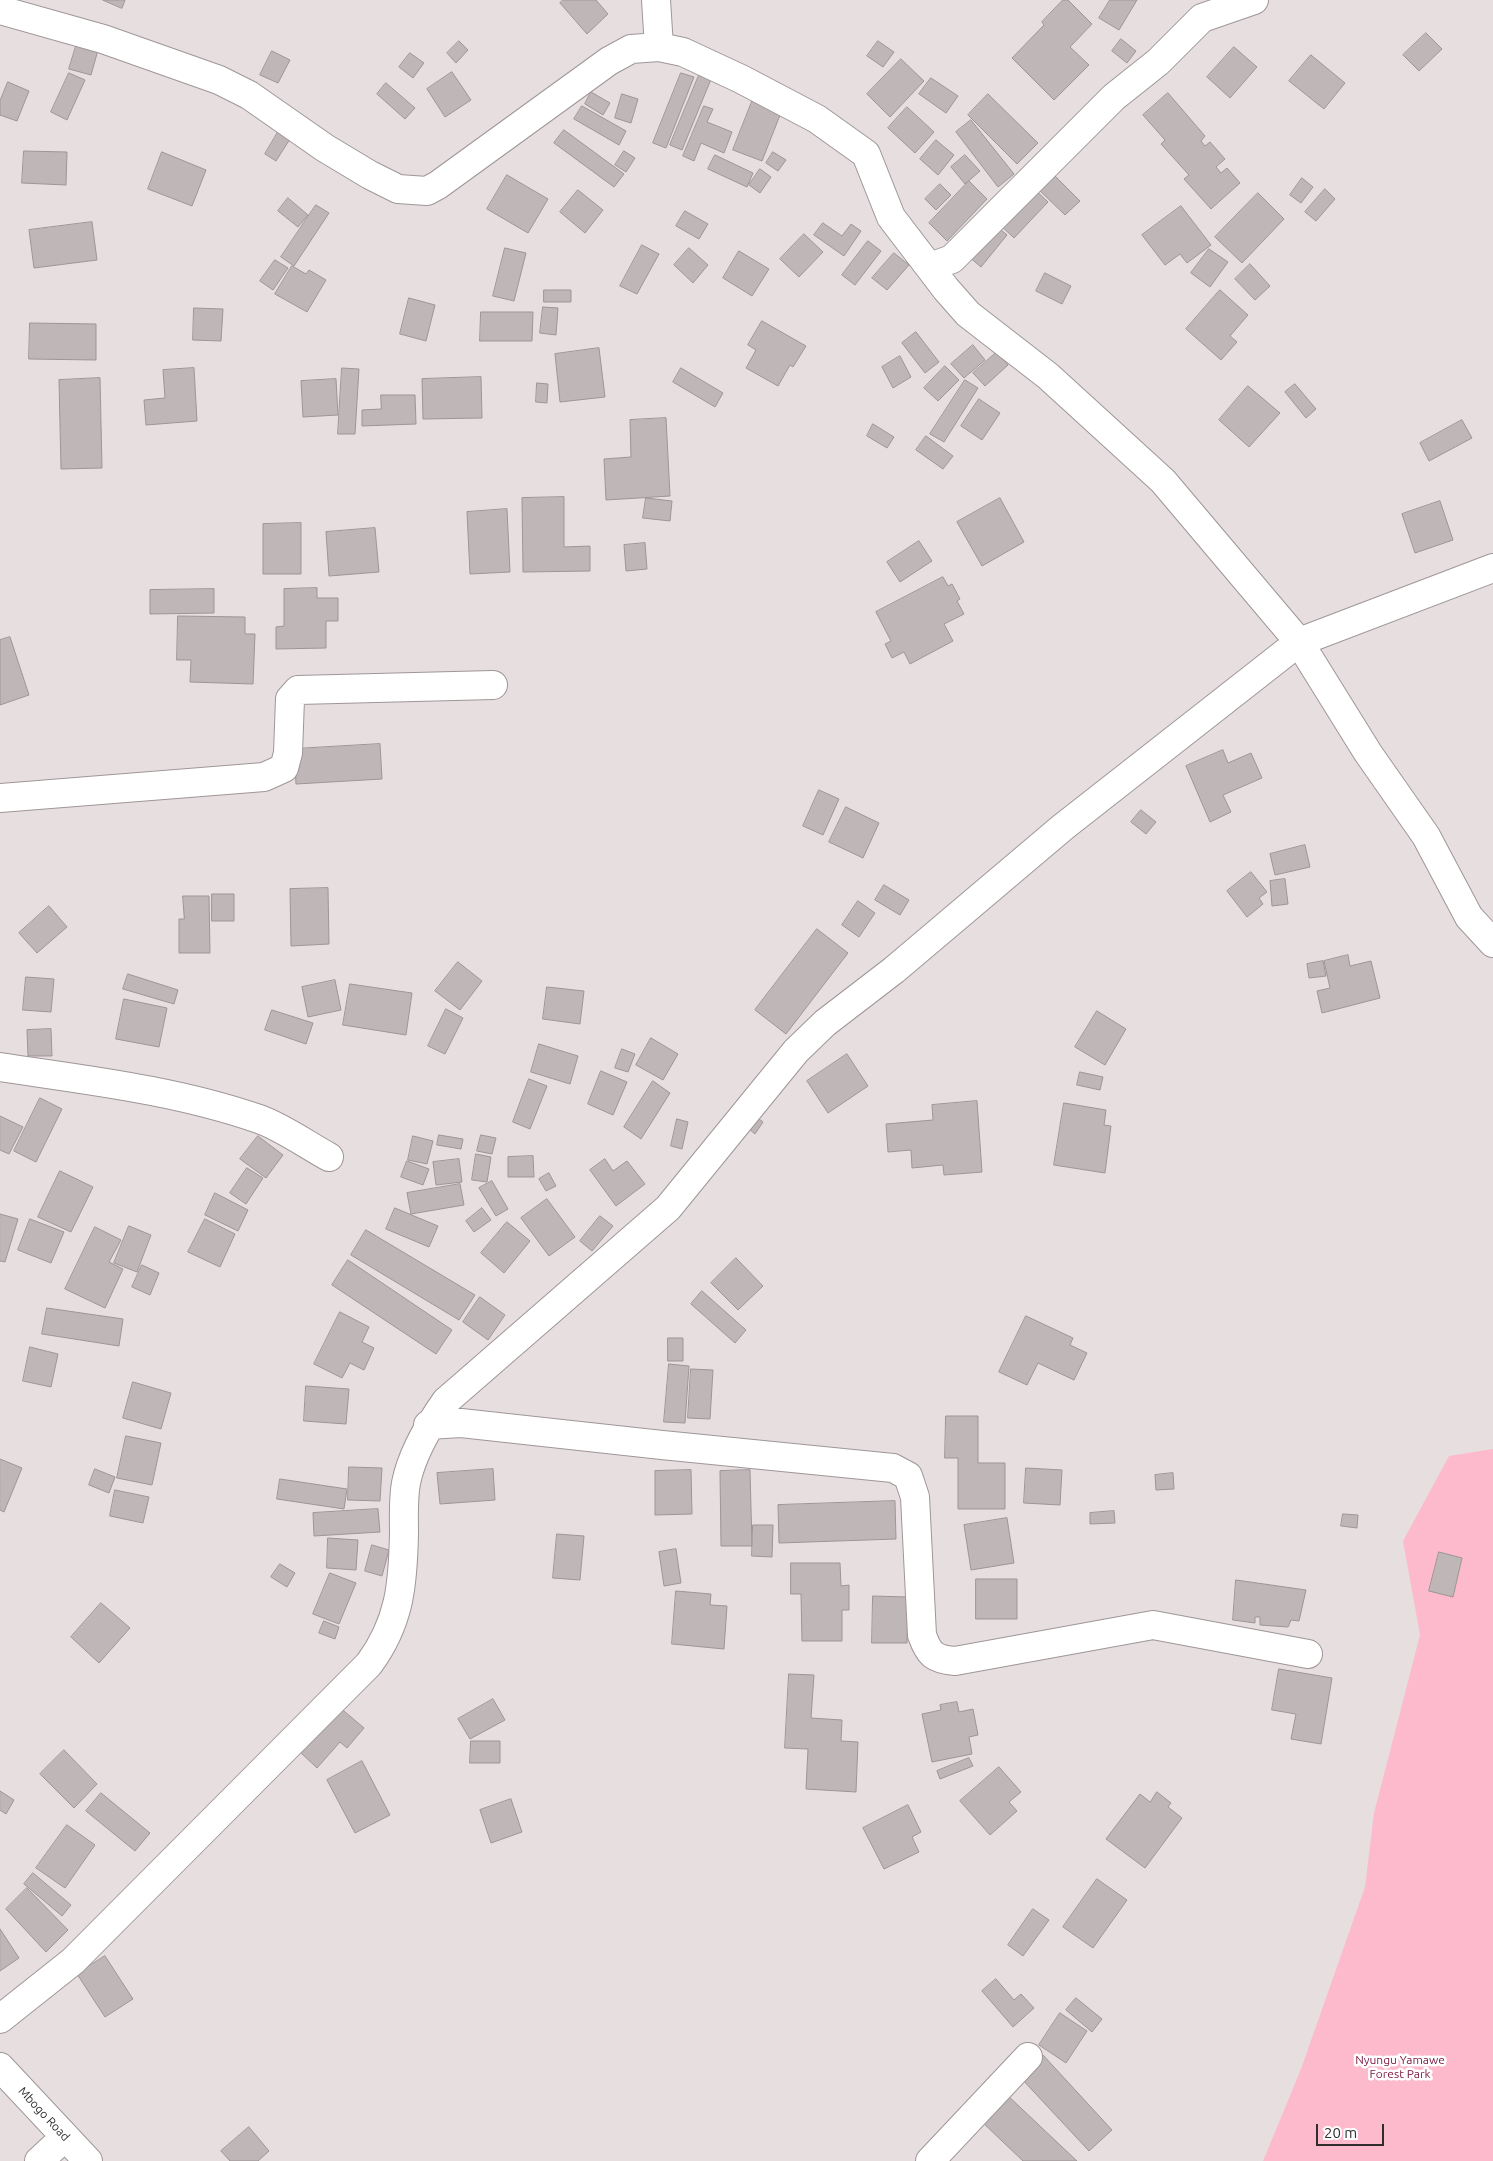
<!DOCTYPE html>
<style>
body{margin:0}
#map{position:relative;width:1493px;height:2161px;overflow:hidden;background:#e7dee0;font-family:Ubuntu,sans-serif}
canvas{display:block}
.scale{position:absolute;left:1316px;top:2124px;width:68px;height:22px;box-sizing:border-box;border:2px solid #302d2e;border-top:0;padding-left:6px;font-size:15px;line-height:18px;white-space:nowrap;color:#302d2e;-webkit-text-stroke:4px #fff;paint-order:stroke}
</style>
<div id="map">
<canvas width="1493" height="2161"></canvas>
<div class="scale">20 m</div>
</div>
<script>
const ctx = document.querySelector('canvas').getContext('2d');
ctx.lineJoin = 'round';
function fill(path, color) { ctx.fillStyle = color; ctx.fill(path, 'evenodd'); }
function stroke(path, color, width, dash) { ctx.strokeStyle = color; ctx.lineWidth = width; ctx.lineCap = dash ? 'butt' : 'round'; ctx.setLineDash(dash || []); ctx.stroke(path); }
function label(font, color, halo, rows, align = 'center') {
  ctx.font = font + ' Ubuntu,sans-serif'; ctx.lineWidth = 5; ctx.setLineDash([]); ctx.textBaseline = 'middle'; ctx.strokeStyle = halo; ctx.fillStyle = color; for (const [text, x, y, turn = 0] of rows) {
    ctx.save(); ctx.translate(x, y); ctx.rotate((+turn || 0) * Math.PI / 180); ctx.textAlign = isNaN(turn) ? turn : align; if (halo) ctx.strokeText(text, 0, 0); ctx.fillText(text, 0, 0); ctx.restore();
  }
}
fill(new Path2D(`
 M 1493,1449 L 1493,2161 L 1263,2161 L 1301,2069 L 1365,1887 L 1374,1813 L 1420,1635 L 1403,1541 L 1449,1456 Z`), '#fdbacd');
const building = new Path2D(`
 M 103,0 L 125,0 L 122,8 Z
 M 563,0 L 596,0 L 608,14 L 587,34 L 560,3 Z
 M 1063,0 L 1068,0 L 1092,24 L 1070,47 L 1089,65 L 1054,100 L 1012,58 L 1044,25 L 1042,22 Z
 M 1110,0 L 1137,0 L 1119,30 L 1099,18 Z
 M 1426,33 L 1442,49 L 1419,71 L 1403,55 Z
 M 1121,39 L 1136,51 L 1127,63 L 1112,51 Z
 M 459,41 L 468,50 L 456,63 L 447,53 Z
 M 878,41 L 894,52 L 883,67 L 867,56 Z
 M 77,43 L 98,50 L 91,75 L 69,69 Z
 M 1234,47 L 1257,67 L 1230,98 L 1207,77 Z
 M 272,51 L 290,60 L 278,83 L 260,75 Z
 M 410,53 L 424,63 L 413,78 L 399,67 Z
 M 1311,55 L 1345,83 L 1324,109 L 1289,81 Z
 M 901,59 L 924,81 L 890,117 L 867,94 Z
 M 702,68 L 714,72 L 682,150 L 670,145 Z
 M 452,72 L 471,100 L 445,117 L 427,89 Z
 M 69,73 L 85,80 L 67,120 L 51,112 Z
 M 681,73 L 694,77 L 666,148 L 653,143 Z
 M 931,78 L 958,96 L 946,113 L 919,94 Z
 M 8,82 L 29,91 L 17,121 L 0,115 L 0,101 Z
 M 386,83 L 415,108 L 405,119 L 377,94 Z
 M 591,92 L 610,103 L 603,115 L 585,104 Z
 M 1168,93 L 1205,136 L 1201,141 L 1205,146 L 1210,142 L 1225,159 L 1216,167 L 1221,173 L 1227,168 L 1240,183 L 1211,209 L 1184,179 L 1189,175 L 1161,144 L 1165,140 L 1143,115 Z
 M 622,94 L 638,99 L 631,123 L 615,118 Z
 M 988,94 L 1038,143 L 1017,164 L 968,115 Z
 M 753,99 L 782,110 L 762,161 L 733,150 Z
 M 582,106 L 626,131 L 619,145 L 574,119 Z
 M 704,106 L 713,109 L 707,122 L 732,132 L 724,153 L 701,143 L 694,161 L 683,156 Z
 M 907,107 L 934,132 L 915,153 L 888,128 Z
 M 971,120 L 1014,174 L 998,187 L 956,132 Z
 M 564,130 L 624,174 L 614,187 L 554,143 Z
 M 278,132 L 290,139 L 276,161 L 265,154 Z
 M 936,140 L 954,155 L 938,175 L 920,159 Z
 M 24,151 L 67,152 L 66,185 L 22,183 Z
 M 624,151 L 635,158 L 626,172 L 615,165 Z
 M 162,152 L 206,170 L 192,206 L 148,189 Z
 M 773,152 L 786,160 L 778,171 L 766,163 Z
 M 715,155 L 753,173 L 747,187 L 708,169 Z
 M 965,155 L 980,171 L 965,184 L 951,167 Z
 M 760,169 L 771,177 L 760,193 L 749,185 Z
 M 1048,169 L 1080,201 L 1065,215 L 1033,184 Z
 M 507,175 L 548,199 L 528,233 L 487,209 Z
 M 1302,178 L 1313,187 L 1301,203 L 1290,195 Z
 M 969,181 L 987,199 L 947,241 L 929,223 Z
 M 940,184 L 951,195 L 936,210 L 925,199 Z
 M 1031,186 L 1048,202 L 1014,238 L 997,222 Z
 M 1325,189 L 1335,199 L 1316,221 L 1305,212 Z
 M 578,190 L 603,210 L 585,233 L 560,212 Z
 M 1258,193 L 1284,219 L 1242,263 L 1215,237 Z
 M 288,198 L 308,215 L 298,227 L 278,211 Z
 M 316,205 L 329,213 L 294,266 L 281,257 Z
 M 1181,206 L 1211,245 L 1187,263 L 1180,254 L 1165,265 L 1142,235 Z
 M 685,211 L 708,224 L 699,239 L 676,226 Z
 M 92,222 L 97,260 L 34,268 L 29,230 Z
 M 823,223 L 842,236 L 851,224 L 861,231 L 844,256 L 814,235 Z
 M 994,224 L 1007,235 L 981,267 L 968,256 Z
 M 804,234 L 823,252 L 799,277 L 780,259 Z
 M 868,241 L 881,251 L 855,285 L 842,275 Z
 M 642,245 L 659,254 L 637,294 L 620,286 Z
 M 505,248 L 526,253 L 514,301 L 493,296 Z
 M 689,248 L 708,265 L 693,283 L 674,265 Z
 M 1209,249 L 1228,262 L 1210,287 L 1191,273 Z
 M 739,251 L 769,269 L 752,296 L 723,278 Z
 M 894,253 L 909,265 L 887,290 L 872,278 Z
 M 275,260 L 288,268 L 273,290 L 260,281 Z
 M 1250,264 L 1270,286 L 1255,300 L 1235,279 Z
 M 292,266 L 306,274 L 309,270 L 326,280 L 307,312 L 275,294 Z
 M 1045,273 L 1071,286 L 1062,304 L 1036,291 Z
 M 544,290 L 571,290 L 571,302 L 544,302 Z
 M 1220,290 L 1248,315 L 1230,336 L 1237,342 L 1221,360 L 1186,329 Z
 M 409,298 L 435,305 L 426,341 L 400,334 Z
 M 543,307 L 558,308 L 556,335 L 540,333 Z
 M 194,308 L 223,309 L 221,341 L 193,340 Z
 M 481,312 L 533,312 L 532,341 L 480,341 Z
 M 762,321 L 806,346 L 793,367 L 790,365 L 778,386 L 746,368 L 756,350 L 748,345 Z
 M 30,323 L 96,324 L 96,360 L 29,359 Z
 M 916,332 L 939,362 L 925,373 L 902,343 Z
 M 973,345 L 985,360 L 964,378 L 951,364 Z
 M 599,348 L 605,397 L 560,402 L 555,354 Z
 M 997,352 L 1008,365 L 985,386 L 973,373 Z
 M 900,356 L 911,377 L 893,388 L 882,367 Z
 M 945,366 L 959,380 L 938,401 L 924,388 Z
 M 194,368 L 197,421 L 146,425 L 144,400 L 165,398 L 163,370 Z
 M 342,368 L 359,369 L 355,434 L 338,434 Z
 M 681,368 L 723,393 L 715,407 L 673,382 Z
 M 481,377 L 482,418 L 423,419 L 422,379 Z
 M 100,378 L 102,468 L 61,469 L 59,380 Z
 M 336,379 L 338,415 L 303,417 L 301,381 Z
 M 965,380 L 978,388 L 944,442 L 930,434 Z
 M 537,383 L 548,384 L 547,403 L 536,402 Z
 M 1295,384 L 1316,409 L 1306,418 L 1285,392 Z
 M 1248,386 L 1280,413 L 1249,447 L 1219,420 Z
 M 381,395 L 415,395 L 416,424 L 362,426 L 362,410 L 381,409 Z
 M 979,399 L 1000,413 L 982,440 L 961,426 Z
 M 666,418 L 670,496 L 606,500 L 604,459 L 631,457 L 630,420 Z
 M 1462,420 L 1472,438 L 1429,461 L 1420,443 Z
 M 873,424 L 894,437 L 887,448 L 867,436 Z
 M 926,436 L 953,456 L 943,469 L 916,450 Z
 M 564,497 L 564,547 L 590,546 L 590,571 L 523,572 L 522,498 Z
 M 646,498 L 672,501 L 670,521 L 643,518 Z
 M 1000,498 L 1024,542 L 982,566 L 957,522 Z
 M 1440,501 L 1453,540 L 1415,553 L 1402,514 Z
 M 507,509 L 510,572 L 470,574 L 467,512 Z
 M 301,523 L 301,574 L 263,574 L 263,524 Z
 M 375,528 L 379,572 L 329,576 L 326,532 Z
 M 919,541 L 932,561 L 900,582 L 887,562 Z
 M 645,543 L 647,569 L 626,571 L 624,545 Z
 M 943,577 L 948,586 L 952,584 L 960,599 L 957,601 L 964,614 L 944,624 L 953,641 L 910,664 L 904,652 L 892,658 L 885,644 L 891,641 L 876,612 Z
 M 317,588 L 317,598 L 338,598 L 338,621 L 326,621 L 326,648 L 276,649 L 276,627 L 284,626 L 284,589 Z
 M 214,589 L 214,613 L 150,614 L 150,590 Z
 M 178,616 L 245,617 L 245,634 L 255,634 L 253,684 L 190,682 L 191,660 L 177,660 Z
 M 10,637 L 29,695 L 0,705 L 0,640 Z
 M 380,744 L 382,779 L 296,784 L 294,749 Z
 M 1223,750 L 1228,763 L 1251,753 L 1262,778 L 1223,795 L 1231,812 L 1210,822 L 1186,766 Z
 M 819,790 L 839,799 L 823,835 L 803,826 Z
 M 846,807 L 879,823 L 863,858 L 829,842 Z
 M 1141,810 L 1156,822 L 1146,834 L 1131,822 Z
 M 1305,845 L 1310,867 L 1275,875 L 1270,854 Z
 M 1251,872 L 1267,892 L 1259,898 L 1263,904 L 1247,917 L 1227,891 Z
 M 1285,879 L 1288,904 L 1272,906 L 1270,881 Z
 M 884,885 L 909,900 L 900,915 L 875,900 Z
 M 328,888 L 329,944 L 291,946 L 290,889 Z
 M 212,894 L 234,894 L 234,921 L 212,921 Z
 M 183,896 L 209,896 L 210,953 L 179,953 L 179,919 L 184,919 Z
 M 858,901 L 875,913 L 859,937 L 842,925 Z
 M 49,906 L 67,927 L 37,953 L 19,933 Z
 M 817,929 L 848,953 L 786,1034 L 755,1010 Z
 M 1348,955 L 1350,966 L 1371,961 L 1380,998 L 1322,1013 L 1317,991 L 1330,988 L 1324,961 Z
 M 1323,961 L 1326,976 L 1309,978 L 1307,964 Z
 M 458,962 L 482,981 L 460,1010 L 435,991 Z
 M 128,974 L 178,990 L 174,1004 L 123,989 Z
 M 26,977 L 54,979 L 51,1012 L 23,1010 Z
 M 335,980 L 341,1010 L 308,1017 L 302,987 Z
 M 350,984 L 412,993 L 406,1035 L 343,1025 Z
 M 547,987 L 584,991 L 580,1024 L 543,1019 Z
 M 124,999 L 167,1008 L 159,1047 L 116,1039 Z
 M 446,1009 L 463,1018 L 445,1054 L 428,1046 Z
 M 272,1010 L 313,1023 L 306,1044 L 265,1030 Z
 M 1097,1011 L 1126,1029 L 1105,1065 L 1075,1047 Z
 M 51,1029 L 52,1056 L 28,1056 L 27,1030 Z
 M 651,1038 L 678,1054 L 663,1080 L 636,1065 Z
 M 539,1044 L 578,1056 L 570,1084 L 531,1072 Z
 M 622,1049 L 635,1054 L 628,1072 L 615,1068 Z
 M 847,1054 L 868,1086 L 828,1113 L 807,1081 Z
 M 601,1071 L 627,1082 L 613,1115 L 588,1104 Z
 M 1080,1072 L 1103,1077 L 1100,1090 L 1077,1085 Z
 M 529,1079 L 547,1086 L 530,1129 L 513,1122 Z
 M 653,1081 L 670,1093 L 641,1139 L 624,1127 Z
 M 40,1098 L 62,1109 L 36,1162 L 14,1151 Z
 M 977,1101 L 982,1172 L 944,1175 L 943,1165 L 912,1168 L 911,1150 L 888,1152 L 886,1124 L 933,1120 L 932,1105 Z
 M 1064,1103 L 1106,1110 L 1104,1125 L 1111,1126 L 1105,1173 L 1054,1165 Z
 M 750,1112 L 763,1122 L 755,1134 L 742,1123 Z
 M 0,1116 L 23,1127 L 9,1154 L 0,1150 Z
 M 677,1119 L 688,1122 L 682,1149 L 671,1146 Z
 M 439,1135 L 463,1139 L 461,1149 L 437,1145 Z
 M 481,1135 L 496,1138 L 492,1154 L 477,1151 Z
 M 258,1136 L 283,1155 L 266,1178 L 240,1159 Z
 M 413,1136 L 433,1141 L 427,1164 L 408,1160 Z
 M 476,1154 L 491,1157 L 487,1182 L 472,1180 Z
 M 533,1156 L 534,1177 L 508,1177 L 508,1157 Z
 M 459,1159 L 462,1182 L 436,1185 L 433,1162 Z
 M 605,1159 L 613,1171 L 627,1161 L 645,1184 L 616,1206 L 590,1170 Z
 M 407,1161 L 429,1169 L 423,1185 L 401,1177 Z
 M 247,1168 L 263,1178 L 246,1204 L 230,1193 Z
 M 60,1171 L 93,1187 L 71,1232 L 38,1217 Z
 M 549,1173 L 556,1186 L 546,1191 L 539,1179 Z
 M 492,1181 L 508,1209 L 496,1216 L 479,1188 Z
 M 460,1184 L 464,1205 L 411,1214 L 407,1193 Z
 M 215,1193 L 248,1210 L 238,1231 L 205,1215 Z
 M 547,1199 L 575,1237 L 549,1256 L 521,1218 Z
 M 395,1208 L 438,1226 L 429,1247 L 386,1229 Z
 M 482,1208 L 491,1220 L 474,1232 L 466,1221 Z
 M 0,1214 L 18,1219 L 5,1262 L 0,1261 Z
 M 600,1216 L 613,1226 L 592,1251 L 580,1241 Z
 M 30,1219 L 64,1232 L 51,1263 L 18,1250 Z
 M 205,1219 L 235,1234 L 220,1267 L 188,1252 Z
 M 507,1222 L 530,1241 L 504,1273 L 481,1253 Z
 M 129,1226 L 151,1235 L 137,1272 L 114,1263 Z
 M 95,1227 L 121,1240 L 109,1262 L 123,1269 L 105,1308 L 65,1289 Z
 M 366,1230 L 475,1295 L 459,1320 L 351,1255 Z
 M 736,1258 L 763,1286 L 738,1310 L 711,1283 Z
 M 348,1260 L 452,1330 L 436,1354 L 332,1285 Z
 M 142,1265 L 159,1273 L 150,1295 L 132,1287 Z
 M 702,1291 L 746,1330 L 735,1343 L 691,1304 Z
 M 480,1297 L 505,1315 L 488,1340 L 463,1322 Z
 M 47,1308 L 123,1319 L 119,1346 L 42,1334 Z
 M 340,1312 L 369,1327 L 362,1342 L 374,1348 L 364,1370 L 350,1363 L 342,1378 L 314,1364 Z
 M 1026,1316 L 1073,1338 L 1070,1345 L 1087,1353 L 1074,1380 L 1038,1363 L 1027,1385 L 999,1372 Z
 M 668,1338 L 683,1338 L 683,1361 L 668,1361 Z
 M 30,1347 L 58,1354 L 51,1387 L 23,1381 Z
 M 669,1364 L 689,1366 L 685,1423 L 664,1422 Z
 M 691,1369 L 713,1370 L 710,1419 L 688,1418 Z
 M 133,1382 L 171,1393 L 161,1429 L 123,1418 Z
 M 306,1386 L 349,1389 L 346,1424 L 304,1421 Z
 M 946,1416 L 978,1416 L 978,1463 L 1005,1463 L 1005,1509 L 958,1509 L 958,1458 L 945,1458 Z
 M 126,1436 L 161,1443 L 152,1485 L 117,1478 Z
 M 0,1459 L 22,1468 L 4,1512 L 0,1510 Z
 M 349,1467 L 382,1468 L 380,1501 L 348,1500 Z
 M 1026,1468 L 1062,1470 L 1060,1505 L 1024,1503 Z
 M 95,1469 L 115,1477 L 109,1493 L 89,1485 Z
 M 493,1469 L 495,1500 L 440,1504 L 437,1473 Z
 M 691,1470 L 692,1514 L 655,1515 L 655,1471 Z
 M 750,1470 L 752,1546 L 721,1546 L 720,1471 Z
 M 1173,1473 L 1174,1489 L 1156,1490 L 1155,1475 Z
 M 280,1479 L 347,1489 L 344,1509 L 277,1499 Z
 M 115,1490 L 149,1497 L 143,1523 L 110,1516 Z
 M 895,1501 L 896,1539 L 779,1543 L 778,1505 Z
 M 378,1509 L 380,1532 L 314,1536 L 313,1513 Z
 M 1114,1511 L 1115,1523 L 1090,1524 L 1090,1513 Z
 M 1343,1514 L 1358,1515 L 1357,1528 L 1341,1526 Z
 M 1007,1518 L 1014,1563 L 971,1570 L 964,1525 Z
 M 753,1525 L 773,1525 L 772,1557 L 752,1556 Z
 M 557,1534 L 584,1536 L 580,1580 L 553,1578 Z
 M 328,1538 L 358,1540 L 356,1570 L 327,1568 Z
 M 372,1545 L 389,1550 L 382,1576 L 365,1571 Z
 M 676,1549 L 681,1583 L 664,1586 L 659,1552 Z
 M 1439,1552 L 1462,1558 L 1453,1597 L 1429,1591 Z
 M 791,1563 L 840,1563 L 841,1586 L 849,1585 L 849,1610 L 842,1610 L 842,1641 L 802,1641 L 801,1594 L 791,1594 Z
 M 280,1564 L 295,1573 L 287,1587 L 271,1577 Z
 M 330,1573 L 356,1583 L 339,1624 L 313,1614 Z
 M 976,1579 L 1017,1579 L 1017,1619 L 976,1619 Z
 M 1236,1580 L 1306,1590 L 1299,1621 L 1291,1620 L 1288,1627 L 1260,1625 L 1260,1617 L 1255,1617 L 1255,1623 L 1233,1620 Z
 M 676,1591 L 711,1594 L 710,1605 L 727,1606 L 724,1649 L 672,1644 Z
 M 873,1596 L 908,1597 L 907,1643 L 872,1643 Z
 M 101,1603 L 130,1628 L 99,1663 L 71,1637 Z
 M 324,1621 L 339,1627 L 335,1639 L 319,1633 Z
 M 1279,1669 L 1332,1678 L 1321,1744 L 1291,1739 L 1296,1714 L 1272,1710 Z
 M 789,1674 L 814,1675 L 811,1718 L 842,1720 L 841,1741 L 858,1742 L 856,1792 L 806,1789 L 808,1749 L 785,1748 Z
 M 493,1699 L 505,1720 L 470,1739 L 458,1719 Z
 M 957,1702 L 959,1712 L 973,1709 L 978,1735 L 969,1737 L 972,1754 L 932,1762 L 922,1714 L 941,1710 L 940,1705 Z
 M 338,1706 L 364,1728 L 347,1748 L 340,1742 L 317,1768 L 299,1751 Z
 M 471,1741 L 500,1741 L 500,1763 L 470,1763 Z
 M 64,1750 L 97,1784 L 74,1808 L 40,1774 Z
 M 969,1758 L 973,1766 L 940,1779 L 937,1771 Z
 M 362,1761 L 390,1815 L 355,1833 L 327,1780 Z
 M 999,1767 L 1021,1792 L 1009,1802 L 1017,1811 L 990,1835 L 960,1801 Z
 M 0,1791 L 14,1800 L 6,1814 L 0,1810 Z
 M 1157,1792 L 1171,1803 L 1168,1807 L 1182,1818 L 1145,1868 L 1106,1839 L 1140,1794 L 1150,1802 Z
 M 101,1793 L 150,1833 L 135,1851 L 86,1811 Z
 M 511,1799 L 522,1832 L 491,1843 L 480,1810 Z
 M 908,1805 L 921,1832 L 912,1837 L 919,1852 L 884,1869 L 863,1828 Z
 M 67,1825 L 95,1845 L 65,1888 L 36,1868 Z
 M 33,1873 L 71,1905 L 62,1916 L 24,1884 Z
 M 1097,1879 L 1127,1900 L 1093,1948 L 1063,1927 Z
 M 27,1888 L 68,1930 L 46,1952 L 6,1909 Z
 M 1033,1909 L 1049,1920 L 1023,1956 L 1008,1945 Z
 M 0,1929 L 19,1958 L 0,1971 Z
 M 105,1956 L 133,1999 L 105,2017 L 77,1974 Z
 M 996,1979 L 1014,2000 L 1021,1994 L 1034,2008 L 1013,2027 L 982,1991 Z
 M 1076,1998 L 1102,2019 L 1092,2032 L 1066,2010 Z
 M 1060,2013 L 1087,2031 L 1066,2063 L 1039,2045 Z
 M 1043,2055 L 1112,2130 L 1089,2151 L 1020,2077 Z
 M 1005,2093 L 1077,2161 L 1023,2161 L 980,2120 Z
 M 249,2127 L 269,2151 L 258,2161 L 230,2161 L 221,2151 Z`);
fill(building, '#bfb6b8');
stroke(building, '#9d9597', 1);
const minor = new Path2D(`
 M 656,0 L 659,47
 M 0,10 L 103,39 L 219,80 L 249,95 L 325,148 L 370,175 L 398,189 L 427,191 L 438,185 L 609,61 L 631,49 L 659,47 L 683,52 L 741,79 L 817,119 L 866,154 L 891,217 L 946,289 L 968,314 L 1048,376 L 1163,481 L 1299,642 L 1368,753 L 1426,836 L 1469,917 L 1493,943
 M 930,267 L 952,259 L 1114,97 L 1158,62 L 1202,18 L 1254,0
 M 0,798 L 264,777 L 284,768 L 288,753 L 290,699 L 298,690 L 493,685
 M 0,1067 C 86,1080 176,1090 259,1119 C 282,1127 307,1145 329,1157
 M 428,1425 L 461,1423 L 662,1445 L 893,1468 L 908,1476 L 915,1497 L 922,1635 C 929,1655 934,1659 955,1661 L 1153,1625 L 1308,1654
 M 0,2019 L 73,1961 L 369,1664 C 400,1622 403,1584 404,1533 C 404,1517 403,1499 406,1483 C 412,1453 429,1425 446,1401 L 668,1208 L 796,1051 L 825,1023 L 894,970 L 1063,827 L 1299,642 L 1493,568
 M 39,2161 L 65,2137
 M 930,2161 L 1028,2057`);
const major = new Path2D(`
 M 0,2067 L 88,2161`);
stroke(minor, '#9f9698', 30);
stroke(major, '#9f9698', 30);
stroke(minor, '#fff', 28);
stroke(major, '#fff', 28);
label('12px', '#7a1741', '#fff', [
 ["Nyungu Yamawe",1400,2060],
 ["Forest Park",1400,2074]
]);
label('12px', '#302d2e', '#fff', [
 ["Mbogo Road",44,2114,47]
]);
</script>
